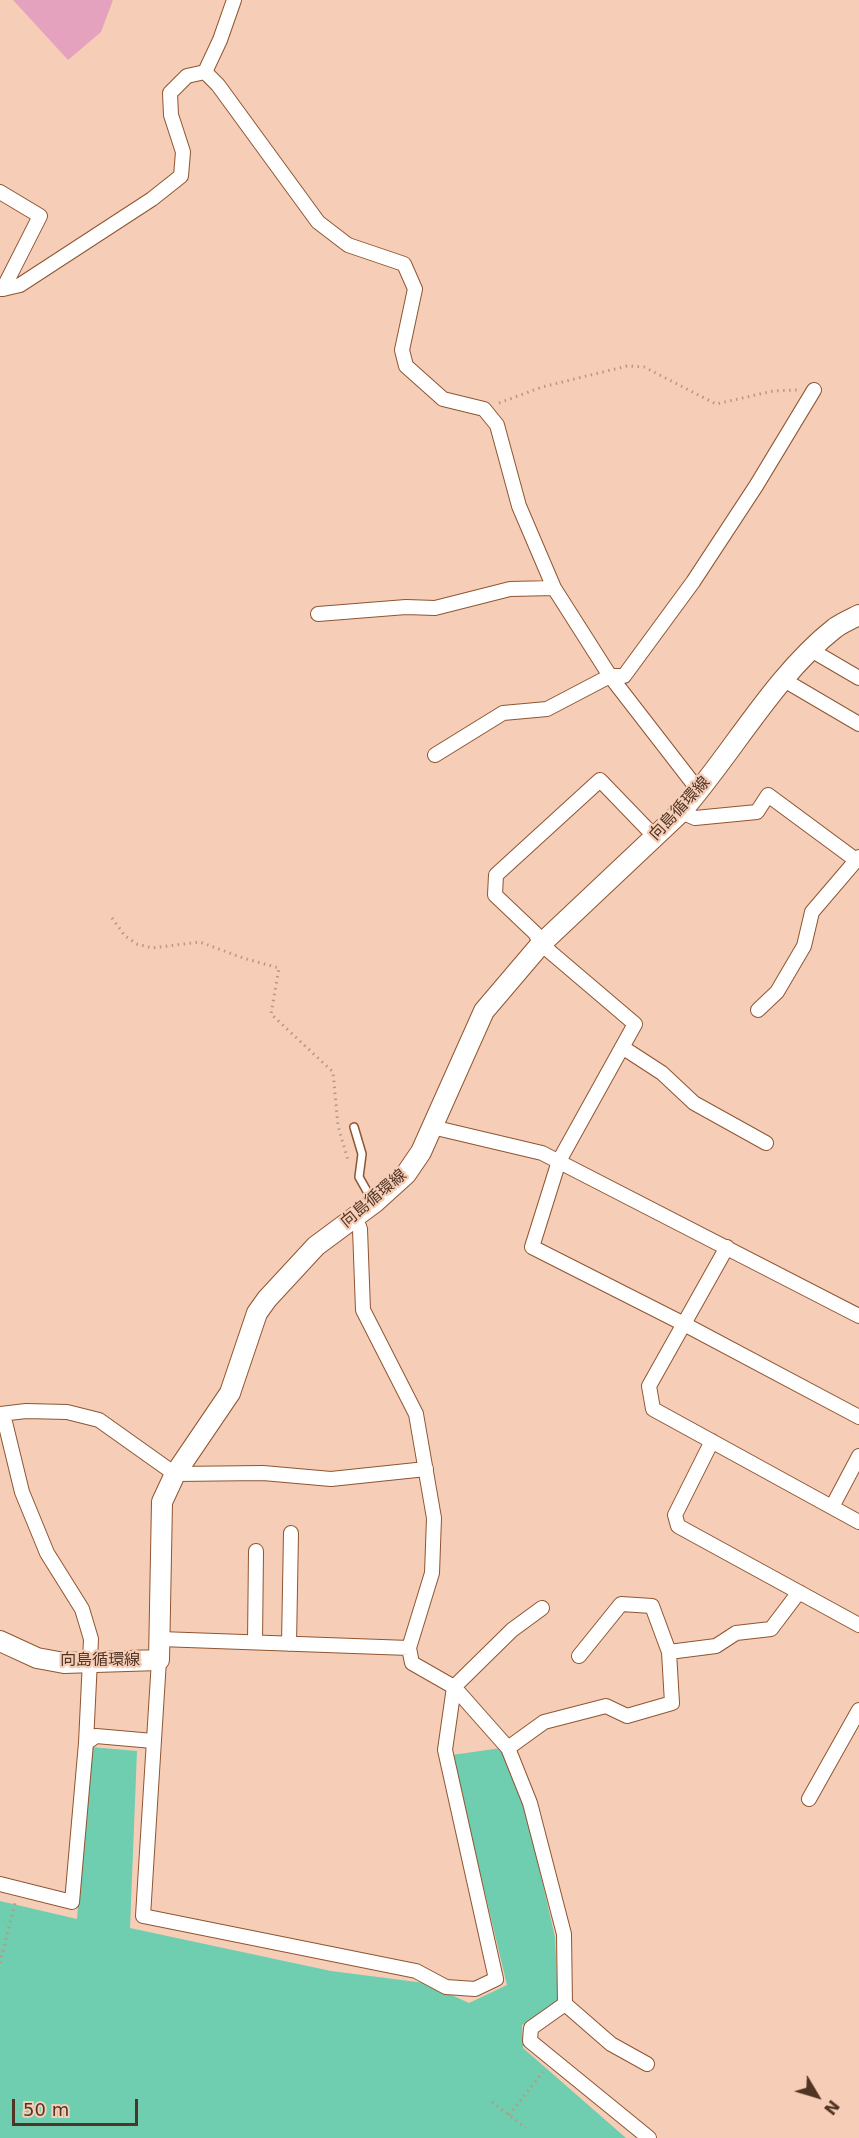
<!DOCTYPE html>
<meta charset="utf-8">
<style>
body{margin:0}
#map{position:relative;width:859px;height:2138px;overflow:hidden;background:#f6ceb7;font-family:"DejaVu Sans",sans-serif}
canvas{display:block}
.north{position:absolute;left:787px;top:2066px;width:60px;height:60px;-webkit-text-stroke:4px #f6ceb7;paint-order:stroke;rotate:128deg;font-size:16px;font-weight:700;line-height:24px;text-align:center;color:#503525}
.north::after{content:'';display:block;margin:auto;width:21px;height:27px;background:#503525;clip-path:polygon(50% 0,100% 100%,50% 72%,0 100%)}
.scale{position:absolute;left:12px;top:2099px;width:126px;height:27px;box-sizing:border-box;border:3px solid #503525;border-top:0;padding-left:8px;font-size:18px;line-height:21px;white-space:nowrap;color:#503525;-webkit-text-stroke:4px #f6ceb7;paint-order:stroke}
</style>
<div id="map">
<canvas width="859" height="2138"></canvas>
<div class="north">N</div>
<div class="scale">50 m</div>
</div>
<script>
const ctx = document.querySelector('canvas').getContext('2d');
ctx.lineJoin = 'round';
function fill(path, color) { ctx.fillStyle = color; ctx.fill(path, 'evenodd'); }
function stroke(path, color, width, dash) { ctx.strokeStyle = color; ctx.lineWidth = width; ctx.lineCap = dash ? 'butt' : 'round'; ctx.setLineDash(dash || []); ctx.stroke(path); }
function label(font, color, halo, rows, align = 'center') {
  ctx.font = font + ' "DejaVu Sans","Noto Sans JP",sans-serif'; ctx.lineWidth = 4.5; ctx.setLineDash([]); ctx.textBaseline = 'middle'; ctx.strokeStyle = halo; ctx.fillStyle = color; for (const [text, x, y, turn = 0] of rows) {
    ctx.save(); ctx.translate(x, y); ctx.rotate((+turn || 0) * Math.PI / 180); ctx.textAlign = isNaN(turn) ? turn : align; if (halo) ctx.strokeText(text, 0, 0); ctx.fillText(text, 0, 0); ctx.restore();
  }
}
fill(new Path2D(`
 M 13,0 L 113,0 L 101,32 L 68,60 Z`), '#e5a2bf');
fill(new Path2D(`
 M 91,1747 L 137,1751 L 130,1928 L 331,1971 L 425,1983 L 469,2003 L 507,1985 L 452,1755 L 501,1748 L 525,1807 L 555,1937 L 558,2003 L 522,2025 L 523,2048 L 626,2138 L 0,2138 L 0,1901 L 77,1919 Z`), '#6fcdb0');
const service = new Path2D(`
 M 354,1127 L 362,1154 L 359,1177 L 372,1200`);
const minor = new Path2D(`
 M 205,72 L 220,40 L 234,0
 M 0,192 L 40,216 L 3,289 L 0,289
 M 3,289 L 20,285 L 152,199 L 181,176 L 183,152 L 171,115 L 170,93 L 187,76 L 205,72 L 218,85 L 318,222 L 348,245 L 404,264 L 415,289 L 402,350 L 406,366 L 443,399 L 484,409 L 497,425 L 519,506 L 554,588 L 610,676 L 699,791
 M 318,614 L 406,607 L 435,608 L 510,589 L 554,588
 M 811,650 L 859,678
 M 784,680 L 859,724
 M 435,755 L 503,713 L 547,709 L 610,676 L 624,676 L 693,582 L 756,486 L 814,390
 M 681,812 L 695,818 L 757,812 L 768,795 L 856,860
 M 655,837 L 600,780 L 496,875 L 495,895 L 535,933 L 541,944 L 635,1024 L 559,1161 L 532,1247 L 684,1324 L 859,1417
 M 758,1010 L 777,992 L 804,946 L 812,912 L 859,857
 M 622,1047 L 662,1073 L 694,1103 L 766,1143
 M 432,1127 L 542,1153 L 859,1316
 M 355,1216 L 360,1229 L 363,1310 L 416,1414 L 434,1518 L 432,1573 L 409,1648 L 412,1663 L 454,1687 L 508,1748 L 530,1803 L 564,1934 L 565,2004 L 531,2028 L 530,2041 L 649,2138
 M 727,1247 L 649,1386 L 653,1409 L 859,1522
 M 0,1414 L 26,1411 L 67,1412 L 99,1420 L 175,1474 L 263,1473 L 331,1479 L 426,1469
 M 3,1414 L 22,1492 L 47,1553 L 82,1609 L 91,1639 L 86,1743
 M 712,1441 L 675,1515 L 678,1526 L 859,1625
 M 832,1507 L 859,1456
 M 160,1639 L 409,1648
 M 255,1642 L 256,1551
 M 289,1644 L 291,1533
 M 669,1652 L 716,1646 L 736,1633 L 771,1629 L 799,1592
 M 159,1660 L 143,1916 L 416,1971 L 446,1987 L 475,1989 L 496,1979 L 445,1750 L 454,1687 L 512,1630 L 542,1608
 M 508,1748 L 544,1722 L 606,1706 L 627,1716 L 672,1703 L 669,1652 L 652,1606 L 621,1604 L 579,1656
 M 809,1799 L 859,1710
 M 0,1884 L 72,1902 L 86,1743 L 96,1736 L 153,1741
 M 565,2004 L 611,2044 L 647,2064`);
const secondary = new Path2D(`
 M 0,1641 L 37,1658 L 64,1663 L 159,1660 L 162,1502 L 175,1474 L 230,1393 L 257,1313 L 267,1299 L 316,1246 L 374,1203 L 406,1174 L 421,1152 L 484,1011 L 541,944 L 681,812 C 732,754 774,676 835,628 C 842,623 851,619 859,615`);
stroke(service, '#8f5531', 10);
stroke(minor, '#8f5531', 16);
stroke(secondary, '#8f5531', 22);
stroke(new Path2D(`
 M 499,403 L 542,387 L 627,366 L 644,367 L 716,404 L 773,391 L 798,390
 M 112,918 L 125,936 L 137,944 L 152,948 L 200,942 L 243,958 L 279,968 L 271,1014 L 333,1072 L 338,1126 L 348,1160
 M 0,1963 L 15,1903
 M 492,2102 L 526,2128
 M 509,2115 L 543,2072`), '#ba9782', 3, [1.5, 4.5]);
stroke(service, '#fff', 7);
stroke(minor, '#fff', 14);
stroke(secondary, '#fff', 20);
label('16px', '#503525', '#f6ceb7', [
 ["向島循環線",680,809,-47],
 ["向島循環線",374,1199,-40],
 ["向島循環線",100,1661]
]);
</script>
